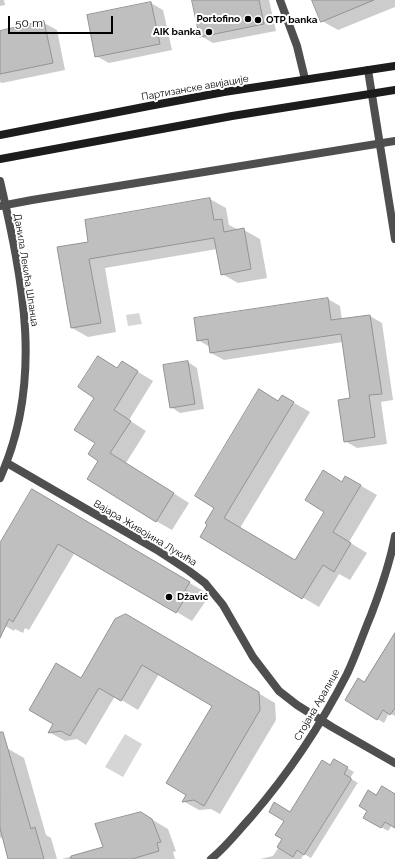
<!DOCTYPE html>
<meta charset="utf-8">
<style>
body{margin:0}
#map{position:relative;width:395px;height:859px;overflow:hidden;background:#fff;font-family:Raleway,sans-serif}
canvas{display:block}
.scale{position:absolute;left:8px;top:16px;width:105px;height:18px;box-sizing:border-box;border:2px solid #000;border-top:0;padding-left:5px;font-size:12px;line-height:14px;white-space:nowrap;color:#000;-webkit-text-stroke:3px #fff;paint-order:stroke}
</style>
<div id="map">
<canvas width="395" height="859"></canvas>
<div class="scale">50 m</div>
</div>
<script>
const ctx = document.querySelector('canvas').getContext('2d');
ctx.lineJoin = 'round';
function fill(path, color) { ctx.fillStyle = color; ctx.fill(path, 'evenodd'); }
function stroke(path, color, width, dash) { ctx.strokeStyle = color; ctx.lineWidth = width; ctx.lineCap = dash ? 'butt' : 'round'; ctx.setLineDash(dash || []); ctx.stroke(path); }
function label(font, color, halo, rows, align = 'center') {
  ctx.font = font + ' Raleway,sans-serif'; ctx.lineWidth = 4; ctx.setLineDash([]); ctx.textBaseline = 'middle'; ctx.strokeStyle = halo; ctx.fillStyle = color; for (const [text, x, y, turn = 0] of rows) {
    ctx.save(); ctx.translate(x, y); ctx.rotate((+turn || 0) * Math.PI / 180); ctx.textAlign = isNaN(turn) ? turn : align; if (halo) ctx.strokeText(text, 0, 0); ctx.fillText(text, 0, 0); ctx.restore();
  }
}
fill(new Path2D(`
 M 139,313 L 142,324 L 128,326 L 126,315 Z
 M 125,734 L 142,744 L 123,777 L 105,767 Z`), '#d6d6d6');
fill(new Path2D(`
 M 0,0 L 4,0 L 5,5 L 0,6 Z
 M 193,0 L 269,0 L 276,31 L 213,43 L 201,36 Z
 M 313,0 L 395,0 L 395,7 L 338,30 L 322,21 Z
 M 151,3 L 163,10 L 172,50 L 109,63 L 96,56 Z
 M 44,23 L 57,30 L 65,70 L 2,83 L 0,82 L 0,32 Z
 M 210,199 L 226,208 L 229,225 L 237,229 L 244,230 L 260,239 L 267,278 L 238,283 L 222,274 L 217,249 L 105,268 L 116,332 L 88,337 L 72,328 L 90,243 Z
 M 328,299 L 340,306 L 342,320 L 370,316 L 382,323 L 393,400 L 381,402 L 387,444 L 357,448 L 345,441 L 351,399 L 343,342 L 224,360 L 211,353 L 210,347 L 198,340 Z
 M 122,362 L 153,381 L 129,420 L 146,431 L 126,463 L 189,503 L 172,530 L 156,521 L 100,460 L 96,443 L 118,369 Z
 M 188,362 L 197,368 L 204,409 L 180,413 L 171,407 Z
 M 282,396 L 310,412 L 240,528 L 295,561 L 346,477 L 377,495 L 349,542 L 367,553 L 350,580 L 339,574 L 319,607 L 201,537 Z
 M 32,490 L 205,592 L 201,600 L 205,602 L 192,621 L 75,552 L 29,630 L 25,628 L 23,633 L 15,629 L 14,631 L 0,623 L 0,546 Z
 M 126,615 L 275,703 L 276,720 L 220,814 L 211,809 L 199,810 L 183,801 L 188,794 L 213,706 L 159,674 L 138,710 L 115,696 L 86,745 L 77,739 L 65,741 L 49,732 L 81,679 Z
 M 395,635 L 395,716 L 389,713 L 384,723 L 346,700 L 365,683 Z
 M 0,744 L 24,758 L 46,835 L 51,838 L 57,859 L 9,859 L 3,837 L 0,838 Z
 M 334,760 L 354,772 L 350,778 L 358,783 L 357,784 L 311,858 L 304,854 L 301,859 L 260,859 L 273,856 L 284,839 L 290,813 L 330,767 Z
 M 395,795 L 395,826 L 392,825 L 388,831 L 364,817 L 377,797 Z
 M 141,813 L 168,829 L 176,851 L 173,852 L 175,859 L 62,859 L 104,847 Z`), '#0003');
const building = new Path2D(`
 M 192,0 L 259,0 L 264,24 L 200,37 Z
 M 312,0 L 374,0 L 321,22 Z
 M 151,2 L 160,44 L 95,57 L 87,15 Z
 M 44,21 L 53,63 L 0,74 L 0,31 Z
 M 210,198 L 214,220 L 222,219 L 224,232 L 244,228 L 251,269 L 221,275 L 214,238 L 89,259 L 101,323 L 71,328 L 57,247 L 88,242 L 85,220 Z
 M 328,298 L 331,320 L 370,315 L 382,394 L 369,395 L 375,437 L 344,442 L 338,400 L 350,398 L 341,334 L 210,353 L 208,339 L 197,341 L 194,318 Z
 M 98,356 L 117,368 L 122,361 L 138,371 L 114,410 L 131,421 L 110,453 L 174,493 L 156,522 L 87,479 L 98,461 L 88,454 L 95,443 L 74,430 L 94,398 L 78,387 Z
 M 188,361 L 195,404 L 170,408 L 163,365 Z
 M 259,389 L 278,401 L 282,395 L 294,402 L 224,518 L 295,560 L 324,512 L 305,500 L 323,470 L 342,482 L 345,476 L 361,485 L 333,532 L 351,543 L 334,572 L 323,565 L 302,599 L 200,537 L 207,525 L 205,523 L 214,508 L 195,496 Z
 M 32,489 L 190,582 L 185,590 L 189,592 L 176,613 L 58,544 L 13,622 L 9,619 L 0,638 L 0,543 Z
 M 126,614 L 259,692 L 260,710 L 204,806 L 194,800 L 182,802 L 186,795 L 166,783 L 212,706 L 142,665 L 121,701 L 99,688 L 70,736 L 61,731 L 48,733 L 53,724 L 29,710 L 56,663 L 81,678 L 115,619 Z
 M 395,633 L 395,708 L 390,715 L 383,710 L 377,720 L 345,700 L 358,678 L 364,682 Z
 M 0,732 L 3,732 L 31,829 L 35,827 L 44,859 L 8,859 L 0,828 Z
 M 334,759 L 348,767 L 344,774 L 351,778 L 351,780 L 304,855 L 297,850 L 293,857 L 277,847 L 282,839 L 275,835 L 284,821 L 269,812 L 274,802 L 290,812 L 322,760 L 330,765 Z
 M 382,786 L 395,794 L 395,828 L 385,822 L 381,828 L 363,818 L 367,811 L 359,806 L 368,790 L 376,795 Z
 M 141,812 L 152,819 L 161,842 L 157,843 L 159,851 L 132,859 L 71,859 L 71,856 L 103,847 L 95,824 Z`);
fill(building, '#bfbfbf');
stroke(building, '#939393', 1);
stroke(new Path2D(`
 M 280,0 L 297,46 L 305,79
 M 368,70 L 395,239
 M 0,181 C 23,281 44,381 0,478
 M 0,206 L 32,200 L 395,141
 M 7,463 L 157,550 L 189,571 L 205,583 L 223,605 L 253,657 L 279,691 L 297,705 L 332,727 L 395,763
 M 211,859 C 226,847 238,831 251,817 C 289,773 321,725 347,674 C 356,655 363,634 371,615 C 381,589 390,563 395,536`), '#4f4f4f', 8);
stroke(new Path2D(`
 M 0,135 L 149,106 L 224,92 L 395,66
 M 0,159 L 232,116 L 395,90`), '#1c1c1c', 8);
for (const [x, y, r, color] of [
 [248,19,4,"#000"],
 [258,20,4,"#000"],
 [209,32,4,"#000"],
 [169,597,4,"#000"]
]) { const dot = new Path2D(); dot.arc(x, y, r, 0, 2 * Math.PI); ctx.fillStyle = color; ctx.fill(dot); stroke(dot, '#fff', 1.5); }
label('bold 10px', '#000', '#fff', [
 ["Portofino",240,19],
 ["OTP banka",266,20,"left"],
 ["AIK banka",201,32],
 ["Džavić",177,597,"left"]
], 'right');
label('10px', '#000', '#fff', [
 ["Партизанске авијације",195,88,-10],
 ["Данила Лекића Шпанца",26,270,81],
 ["Вајара Живојина Лукића",145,533,31],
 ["Стојана Аралице",317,705,-60]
]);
</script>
